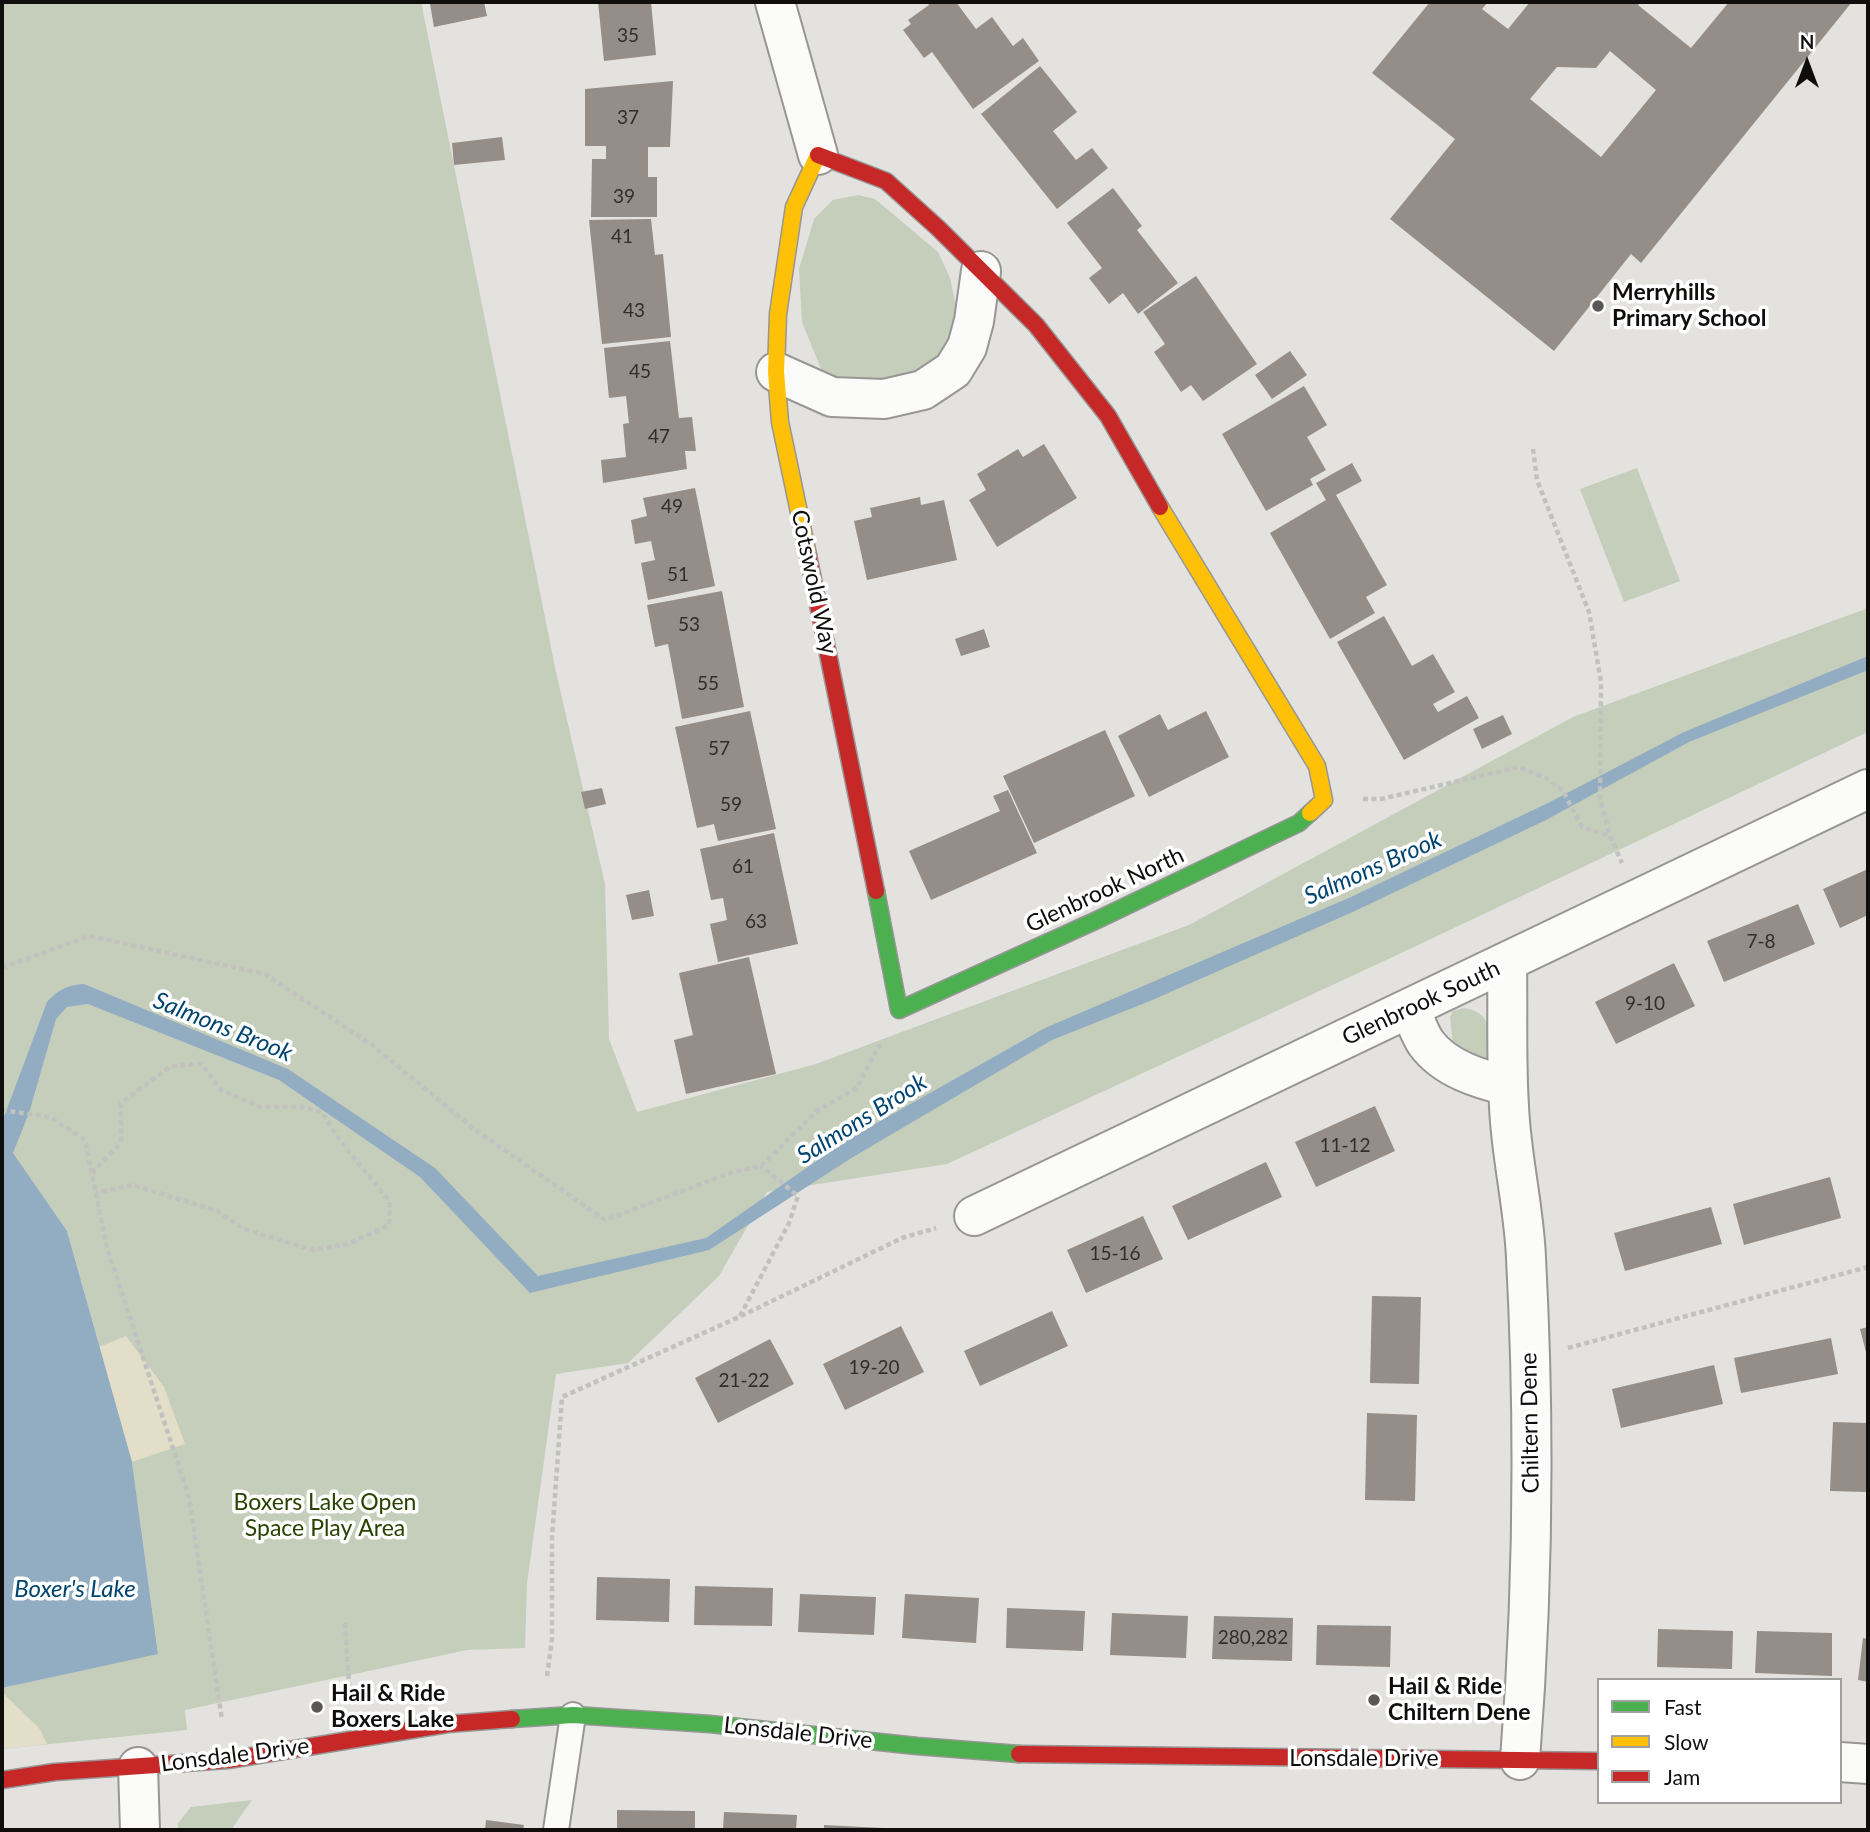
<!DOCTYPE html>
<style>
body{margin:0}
#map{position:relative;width:1870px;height:1832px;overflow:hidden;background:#e3e2df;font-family:Lato,sans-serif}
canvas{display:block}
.frame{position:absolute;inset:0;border:4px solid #0f0e0c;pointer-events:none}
.legend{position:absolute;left:1597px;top:1678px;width:245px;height:126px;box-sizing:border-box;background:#fff;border:2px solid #9f9f9e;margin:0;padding:9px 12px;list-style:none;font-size:21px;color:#0f0e0c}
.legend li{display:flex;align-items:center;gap:14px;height:35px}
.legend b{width:35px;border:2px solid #9f9f9e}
.north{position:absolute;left:1772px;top:28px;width:70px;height:70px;-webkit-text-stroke:5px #fff;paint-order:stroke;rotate:0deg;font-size:19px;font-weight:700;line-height:28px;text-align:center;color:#0f0e0c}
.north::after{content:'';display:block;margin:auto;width:24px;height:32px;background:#0f0e0c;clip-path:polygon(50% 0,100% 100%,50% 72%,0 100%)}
</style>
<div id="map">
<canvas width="1870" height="1832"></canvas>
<div class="frame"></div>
<ul class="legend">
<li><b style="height:9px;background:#4caf50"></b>Fast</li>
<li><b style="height:9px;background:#ffc107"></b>Slow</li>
<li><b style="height:9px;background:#c62828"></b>Jam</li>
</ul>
<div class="north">N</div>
</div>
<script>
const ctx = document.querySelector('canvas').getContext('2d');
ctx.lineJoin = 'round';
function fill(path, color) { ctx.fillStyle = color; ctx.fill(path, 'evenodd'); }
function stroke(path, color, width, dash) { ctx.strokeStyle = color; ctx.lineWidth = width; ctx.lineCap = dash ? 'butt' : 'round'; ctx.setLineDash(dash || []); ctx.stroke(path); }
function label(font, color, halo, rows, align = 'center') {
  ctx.font = font + ' Lato,sans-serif'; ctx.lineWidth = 7; ctx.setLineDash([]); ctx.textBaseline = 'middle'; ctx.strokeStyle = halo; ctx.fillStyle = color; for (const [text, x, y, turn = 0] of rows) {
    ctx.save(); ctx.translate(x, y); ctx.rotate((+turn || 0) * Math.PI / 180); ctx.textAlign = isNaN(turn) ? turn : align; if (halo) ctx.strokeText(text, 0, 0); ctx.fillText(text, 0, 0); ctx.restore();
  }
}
fill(new Path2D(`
 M 2,2 L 421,2 L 556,672 L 605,884 L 609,1039 L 637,1112 L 816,1064 L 1189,925 L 1573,717 L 1868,608 L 1868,732 L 1397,955 L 947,1164 L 767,1192 L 719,1276 L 628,1363 L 556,1374 L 527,1583 L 525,1648 L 467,1650 L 185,1710 L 187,1730 L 2,1749 L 2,1688 L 158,1653 L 132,1462 L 67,1231 L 2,1138 Z
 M 858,195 L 875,199 L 938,252 L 950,278 L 956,306 L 953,334 L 940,360 L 920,378 L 844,384 L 821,369 L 802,322 L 799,269 L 814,219 L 833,200 Z
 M 1637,468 L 1680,581 L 1624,602 L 1580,489 Z
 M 1463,1008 C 1492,1011 1491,1034 1491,1057 L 1481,1063 L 1453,1045 L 1450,1017 L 1453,1011 Z
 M 252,1800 L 231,1830 L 178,1830 L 178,1823 L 191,1807 Z`), '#c5ceba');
fill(new Path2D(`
 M 126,1336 L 164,1387 L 185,1444 L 132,1462 L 99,1347 Z
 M 2,1692 L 39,1728 L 47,1744 L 2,1749 Z`), '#e3dec8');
fill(new Path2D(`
 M 1868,656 L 1868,670 L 1689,742 L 1546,820 L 1355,911 L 1150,1001 L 1052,1040 L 853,1157 L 709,1250 L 530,1293 L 420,1177 L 279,1080 L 88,1004 L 67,1007 L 56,1019 L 29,1113 L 13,1153 L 67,1231 L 132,1462 L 158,1654 L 2,1688 L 2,1122 L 47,1002 C 58,990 67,985 84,984 L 288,1069 L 435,1168 L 538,1276 L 706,1238 L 845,1141 L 1045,1028 L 1351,897 L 1548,803 L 1684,732 Z`), '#92acc2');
fill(new Path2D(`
 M 441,2 L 484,2 L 487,16 L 434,27 L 430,4 Z
 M 598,2 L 651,2 L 656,55 L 604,61 Z
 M 927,2 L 956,2 L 976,29 L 992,17 L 1013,46 L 1023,38 L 1039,61 L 973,109 L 932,52 L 924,58 L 903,30 L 911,24 L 908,20 L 929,5 Z
 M 1430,2 L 1488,2 L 1482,9 L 1508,29 L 1530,2 L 1641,2 L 1638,5 L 1691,48 L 1729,2 L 1852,2 L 1641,263 L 1631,254 L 1554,351 L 1390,219 L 1455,139 L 1372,73 ZM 1610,51 L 1656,90 L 1601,157 L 1530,99 L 1557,67 L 1596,68 Z
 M 1040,66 L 1077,112 L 1053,131 L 1076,160 L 1092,148 L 1108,168 L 1057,209 L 981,114 Z
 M 673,81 L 670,147 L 648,147 L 648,177 L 657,177 L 657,217 L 591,217 L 592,159 L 606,159 L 606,146 L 585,146 L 585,89 Z
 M 502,137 L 505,160 L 454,165 L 452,143 Z
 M 1113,188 L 1142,226 L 1137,230 L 1178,283 L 1138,314 L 1123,293 L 1109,304 L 1089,278 L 1102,268 L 1067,223 Z
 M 651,219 L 655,255 L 663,254 L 671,337 L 602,344 L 589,220 Z
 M 1196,276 L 1257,364 L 1203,401 L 1191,385 L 1181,392 L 1154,352 L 1165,344 L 1143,312 Z
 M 670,341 L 679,418 L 692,417 L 696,451 L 685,451 L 687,469 L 603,483 L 601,460 L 626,457 L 623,424 L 629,423 L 626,396 L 609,398 L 604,348 Z
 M 1290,351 L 1307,375 L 1272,399 L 1255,375 Z
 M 1304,386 L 1327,425 L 1307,437 L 1326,470 L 1310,479 L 1313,485 L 1266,511 L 1222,434 Z
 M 1044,444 L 1077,498 L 997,547 L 969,500 L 986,490 L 977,474 L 1018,449 L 1023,457 Z
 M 1352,463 L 1362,481 L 1336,495 L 1387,585 L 1366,597 L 1375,613 L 1330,639 L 1270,533 L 1326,500 L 1316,483 Z
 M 695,488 L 715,586 L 648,600 L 641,563 L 655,560 L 651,541 L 635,544 L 631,520 L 647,516 L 643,498 Z
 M 920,497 L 921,505 L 944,500 L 957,560 L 867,580 L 854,521 L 872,517 L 870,508 Z
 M 722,591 L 744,707 L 682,719 L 668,644 L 655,647 L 647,605 Z
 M 1384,616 L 1412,666 L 1433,654 L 1455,692 L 1433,704 L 1438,712 L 1467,696 L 1479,718 L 1404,760 L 1337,642 Z
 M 984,629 L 990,647 L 961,656 L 955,639 Z
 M 750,711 L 776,829 L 718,841 L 714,824 L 697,828 L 675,727 Z
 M 1206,711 L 1229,757 L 1149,797 L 1118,736 L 1160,714 L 1168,730 Z
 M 1503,715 L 1512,734 L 1482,749 L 1473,729 Z
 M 1105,730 L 1135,796 L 1034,843 L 1003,776 Z
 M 602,788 L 606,804 L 585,809 L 581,792 Z
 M 1008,790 L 1037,853 L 931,900 L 909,851 L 1000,811 L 993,796 Z
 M 774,833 L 798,944 L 718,962 L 710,924 L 727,920 L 723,898 L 711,900 L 700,849 Z
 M 1868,869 L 1868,915 L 1840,928 L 1823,889 Z
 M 649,890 L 654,916 L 632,920 L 626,895 Z
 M 1798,904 L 1815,944 L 1724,982 L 1707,941 Z
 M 749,957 L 776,1074 L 686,1094 L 674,1040 L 693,1035 L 679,973 Z
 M 1674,963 L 1695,1006 L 1616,1044 L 1595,1002 Z
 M 1375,1106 L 1395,1151 L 1316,1187 L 1295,1142 Z
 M 1266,1162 L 1282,1197 L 1188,1240 L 1172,1206 Z
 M 1830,1177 L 1841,1218 L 1744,1245 L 1733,1204 Z
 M 1711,1207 L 1722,1244 L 1625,1271 L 1614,1233 Z
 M 1143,1216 L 1163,1259 L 1086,1293 L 1067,1250 Z
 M 1372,1296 L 1421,1297 L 1419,1384 L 1370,1383 Z
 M 1052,1311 L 1068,1346 L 980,1386 L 964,1351 Z
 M 901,1326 L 924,1372 L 845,1410 L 823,1364 Z
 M 1868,1327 L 1868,1356 L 1867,1356 L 1860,1329 Z
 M 1831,1338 L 1838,1374 L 1741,1393 L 1734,1358 Z
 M 770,1339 L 794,1384 L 718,1423 L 695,1378 Z
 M 1714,1365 L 1723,1404 L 1621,1428 L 1612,1389 Z
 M 1367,1413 L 1417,1415 L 1415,1501 L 1365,1500 Z
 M 1833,1422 L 1868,1423 L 1866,1492 L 1830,1491 Z
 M 597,1577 L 670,1579 L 669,1622 L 596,1620 Z
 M 695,1586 L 773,1588 L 772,1626 L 694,1625 Z
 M 800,1594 L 876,1597 L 874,1635 L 798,1632 Z
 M 905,1594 L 979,1598 L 976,1643 L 902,1638 Z
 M 1007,1608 L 1085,1611 L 1083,1651 L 1006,1648 Z
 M 1112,1613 L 1188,1616 L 1186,1658 L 1110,1655 Z
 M 1214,1616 L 1293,1618 L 1292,1661 L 1212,1659 Z
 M 1317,1625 L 1391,1626 L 1390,1667 L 1316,1665 Z
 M 1658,1629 L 1733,1631 L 1732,1669 L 1657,1667 Z
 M 1757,1631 L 1832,1633 L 1832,1676 L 1755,1673 Z
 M 1863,1638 L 1868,1639 L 1868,1682 L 1858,1680 Z
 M 617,1810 L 695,1811 L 695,1830 L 617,1830 Z
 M 724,1812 L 797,1815 L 796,1830 L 723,1830 Z
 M 486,1820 L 524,1825 L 523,1830 L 485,1830 Z
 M 824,1825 L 883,1828 L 883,1830 L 824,1830 Z`), '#958d88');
const lane = new Path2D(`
 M 556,1830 L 573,1715`);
const street = new Path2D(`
 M 775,2 L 818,155
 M 776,372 L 832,397 L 884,399 L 923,390 L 953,370 L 967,347 L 974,321 L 981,271
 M 1507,963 C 1508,1011 1506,1059 1509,1106 C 1511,1157 1524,1207 1526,1258 C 1535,1426 1533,1594 1520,1760
 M 1410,1008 C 1415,1019 1419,1033 1426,1043 C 1445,1069 1480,1079 1508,1086
 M 974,1216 L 1868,789
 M 1840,1762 L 1868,1764
 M 138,1767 L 140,1830`);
const fast = new Path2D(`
 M 876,891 L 899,1010 L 1097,920 L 1299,823 L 1310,813
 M 512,1719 L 573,1715 L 710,1724 L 917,1746 L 1019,1754`);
const slow = new Path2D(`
 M 1160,507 L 1317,766 L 1324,800 L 1310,813
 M 808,555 L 780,422 L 776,372 L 778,314 L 794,207 L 818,155`);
const jam = new Path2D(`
 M 818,155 L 886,181 L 938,228 L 1036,325 L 1108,416 L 1160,507
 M 808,555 L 876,891
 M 1019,1754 L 1599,1761
 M 2,1780 L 55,1772 L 228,1760 L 448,1724 L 512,1719`);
stroke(lane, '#979694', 28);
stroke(street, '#979694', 42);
stroke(fast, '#979694', 19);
stroke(slow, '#979694', 19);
stroke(jam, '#979694', 19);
stroke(new Path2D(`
 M 1533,449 L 1537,480 L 1589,612 L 1601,682 L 1600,799 L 1610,836 L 1622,863
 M 1363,799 L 1381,799 L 1519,767 L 1548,779 L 1563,791 L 1582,827 L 1610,836
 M 2,968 L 89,936 L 265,974 L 372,1045 L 474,1129 L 605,1220 L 730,1173 L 761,1166 L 818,1110 L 857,1088 L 880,1044
 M 2,1110 L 50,1117 L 85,1140 L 107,1248 L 189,1497 L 222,1720
 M 92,1173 L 121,1142 L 121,1103 L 171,1066 L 202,1064 L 221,1090 L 261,1107 L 301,1107 L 322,1112 L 341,1142 L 390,1202 L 389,1225 L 348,1244 L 313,1250 L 244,1229 L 217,1211 L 133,1185 L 96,1193
 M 740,1316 L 789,1223 L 798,1196 L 761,1166
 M 1568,1348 L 1868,1267
 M 345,1623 L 350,1699
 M 547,1676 L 552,1639 L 552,1538 L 562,1397 L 739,1317 L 902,1238 L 936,1228`), '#c1c1c0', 4.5, [5, 3.5]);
stroke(lane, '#fbfbfa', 24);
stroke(street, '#fbfbfa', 38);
stroke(fast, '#4caf50', 16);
stroke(slow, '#ffc107', 16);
stroke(jam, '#c62828', 16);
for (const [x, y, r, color] of [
 [1598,306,7,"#595856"],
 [1374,1700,7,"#595856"],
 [317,1707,7,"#595856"]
]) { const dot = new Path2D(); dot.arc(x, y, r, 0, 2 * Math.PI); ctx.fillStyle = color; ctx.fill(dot); stroke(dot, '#fff', 2.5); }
label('19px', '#302e2b', null, [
 ["35",628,36],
 ["37",628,118],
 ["39",624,197],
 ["41",622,237],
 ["43",634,311],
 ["45",640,372],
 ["47",659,437],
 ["49",672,507],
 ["51",678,575],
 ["53",689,625],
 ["55",708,684],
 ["57",719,749],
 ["59",731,805],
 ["61",743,867],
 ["63",756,922],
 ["7-8",1761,942],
 ["9-10",1645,1004],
 ["11-12",1345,1146],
 ["15-16",1115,1254],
 ["19-20",874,1368],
 ["21-22",744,1381],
 ["280,282",1253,1638]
]);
label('bold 23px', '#0f0e0c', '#fff', [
 ["Merryhills",1612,293],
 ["Primary School",1612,319],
 ["Hail & Ride",1388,1687],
 ["Chiltern Dene",1388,1713],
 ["Hail & Ride",331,1694],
 ["Boxers Lake",331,1720]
], 'left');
label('23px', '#0f0e0c', '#fff', [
 ["Cotswold Way",814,582,78],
 ["Glenbrook North",1105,890,-25],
 ["Glenbrook South",1421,1003,-25],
 ["Chiltern Dene",1530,1423,-91],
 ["Lonsdale Drive",798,1733,6],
 ["Lonsdale Drive",235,1755,-7],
 ["Lonsdale Drive",1364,1759]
]);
label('23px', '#294200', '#fff', [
 ["Boxers Lake Open",325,1503],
 ["Space Play Area",325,1529]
]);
label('italic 24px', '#00456f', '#fff', [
 ["Salmons Brook",1373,868,-24],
 ["Salmons Brook",223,1027,22],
 ["Salmons Brook",862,1119,-32],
 ["Boxer's Lake",75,1589]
]);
</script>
